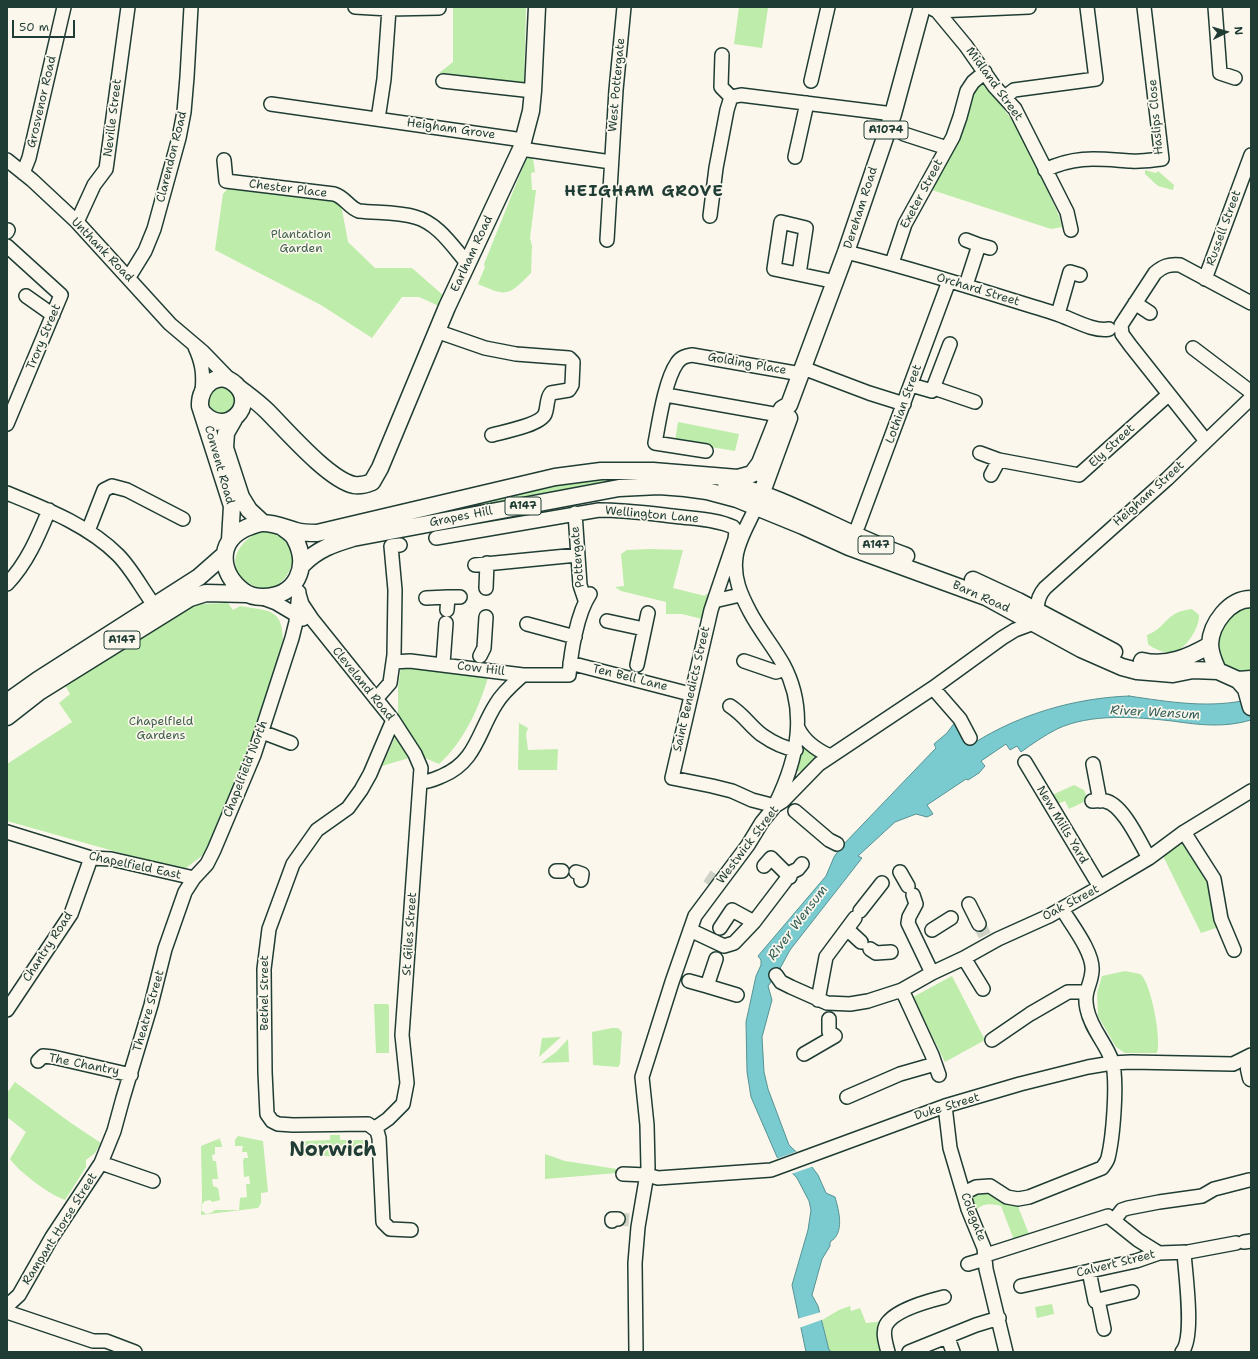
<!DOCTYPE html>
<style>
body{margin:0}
#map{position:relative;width:1258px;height:1359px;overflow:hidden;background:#fbf7ec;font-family:"Shantell Sans",sans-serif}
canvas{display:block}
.frame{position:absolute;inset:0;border:8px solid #1f3d34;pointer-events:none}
.north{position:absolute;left:1206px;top:12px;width:40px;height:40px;-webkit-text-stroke:3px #fbf7ec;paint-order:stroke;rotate:85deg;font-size:11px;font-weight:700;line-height:16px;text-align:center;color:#1f3d34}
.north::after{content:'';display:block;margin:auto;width:14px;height:18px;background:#1f3d34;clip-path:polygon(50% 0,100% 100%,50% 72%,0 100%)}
.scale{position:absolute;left:12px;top:20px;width:63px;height:18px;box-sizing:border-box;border:2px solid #1f3d34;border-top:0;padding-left:5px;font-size:12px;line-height:14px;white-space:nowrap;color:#1f3d34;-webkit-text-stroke:3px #fbf7ec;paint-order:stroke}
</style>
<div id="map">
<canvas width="1258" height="1359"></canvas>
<div class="frame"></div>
<div class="north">N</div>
<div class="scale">50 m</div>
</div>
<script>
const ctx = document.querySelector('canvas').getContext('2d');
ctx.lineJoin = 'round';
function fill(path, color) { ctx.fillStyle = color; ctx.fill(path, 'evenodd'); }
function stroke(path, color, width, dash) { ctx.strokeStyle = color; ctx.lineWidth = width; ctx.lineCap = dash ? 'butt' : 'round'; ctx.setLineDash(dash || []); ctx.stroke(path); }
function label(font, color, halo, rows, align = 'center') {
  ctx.font = font + ' "Shantell Sans",sans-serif'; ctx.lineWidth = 3.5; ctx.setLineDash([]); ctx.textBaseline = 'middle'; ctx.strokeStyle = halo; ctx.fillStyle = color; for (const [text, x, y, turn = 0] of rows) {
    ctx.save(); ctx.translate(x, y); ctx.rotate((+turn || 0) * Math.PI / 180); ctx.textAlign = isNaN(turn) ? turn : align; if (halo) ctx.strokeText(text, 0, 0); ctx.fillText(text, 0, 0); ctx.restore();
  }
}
fill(new Path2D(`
 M 453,7 L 526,7 L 524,83 L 439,73 L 453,62 Z
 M 739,7 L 768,8 L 762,48 L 734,44 Z
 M 985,81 L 1013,122 L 1038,168 L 1059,216 L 1062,227 L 1051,229 L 932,190 L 971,90 Z
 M 527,157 L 533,158 L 535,172 L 531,173 L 532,190 L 536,190 L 530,238 L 532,246 L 531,273 C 508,296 508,297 478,284 L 485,267 L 484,264 Z
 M 1145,170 L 1156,173 L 1158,171 L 1174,185 L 1173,190 L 1158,186 L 1145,174 Z
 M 229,187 L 340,199 L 348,242 L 375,268 L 412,268 L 444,296 L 439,306 L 419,297 L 402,297 L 372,338 L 321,305 L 215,250 L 223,194 Z
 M207 401a14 14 0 1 1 28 0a14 14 0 1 1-28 0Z
 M 678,422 L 739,434 L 735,451 L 675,441 Z
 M 599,476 L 668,481 L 382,526 L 492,497 Z
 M 262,531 C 320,534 285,612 246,581 C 223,564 241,538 262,531 Z
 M 649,549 L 683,550 L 673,588 L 705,596 L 706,594 L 708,594 L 702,619 L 682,614 L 666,614 L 666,602 L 621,591 L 615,587 L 624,586 L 621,554 L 627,550 Z
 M 199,600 L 200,604 L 228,603 L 233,610 L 240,606 C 267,611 282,607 283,639 L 259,726 L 204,854 L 186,868 L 174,868 L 7,821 L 7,764 L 72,722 L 59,703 L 70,694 L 65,685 Z
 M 1251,606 L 1251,675 C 1219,677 1209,646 1226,622 C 1228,619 1231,614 1234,612 C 1238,609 1246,608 1251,606 Z
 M 1192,609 L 1199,615 C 1200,627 1186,649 1174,652 C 1166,654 1153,649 1148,644 L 1147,635 C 1168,627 1164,612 1192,609 Z
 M 401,666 L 489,674 C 480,706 464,742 439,764 L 425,758 L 410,737 L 398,717 L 398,688 Z
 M 519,723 L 528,728 L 526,734 L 528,750 L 558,749 L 557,770 L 518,770 Z
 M 396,735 L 409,758 L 382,766 Z
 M 801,741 L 819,759 L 806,772 L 796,771 Z
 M 1074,785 L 1084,790 L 1088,800 L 1069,809 L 1065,801 L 1057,804 L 1052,795 Z
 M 1185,842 L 1209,881 L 1219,927 L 1201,933 L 1163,856 Z
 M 1125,971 L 1140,974 C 1151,981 1162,1041 1157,1053 L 1125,1053 L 1116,1047 L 1098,1016 L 1097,993 L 1102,976 Z
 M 952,976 L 985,1040 L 945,1062 L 913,997 Z
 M 374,1004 L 388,1004 L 389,1007 L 389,1053 L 376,1053 Z
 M 612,1028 L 618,1028 L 622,1032 L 620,1064 L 618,1067 L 593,1065 L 592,1032 Z
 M 561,1037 L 539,1057 L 542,1038 Z
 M 568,1039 L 569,1062 L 541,1063 L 556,1052 Z
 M 15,1082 L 71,1123 L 101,1143 L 95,1153 L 86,1160 L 86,1167 L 65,1200 C 50,1195 19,1172 10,1159 L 26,1132 L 7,1117 L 7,1093 Z
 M 330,1135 L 340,1135 L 340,1140 L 367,1140 L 370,1144 L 370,1154 L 335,1156 L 300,1156 L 299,1145 L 306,1141 L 330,1140 Z
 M 238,1136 L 263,1141 L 268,1192 L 261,1193 L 261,1203 L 258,1208 L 201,1215 L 202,1197 L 201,1146 L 221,1138 L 219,1141 L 221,1141 L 222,1147 L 215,1147 L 215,1154 L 212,1155 L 213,1161 L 216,1161 L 218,1179 L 212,1179 L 213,1186 L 218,1188 L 220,1200 L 212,1202 L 210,1200 L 205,1201 L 201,1205 L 201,1210 L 206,1214 L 211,1213 L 215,1210 L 239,1210 L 240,1198 L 247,1197 L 246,1184 L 250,1184 L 249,1176 L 244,1177 L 243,1161 L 244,1158 L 248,1158 L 247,1152 L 242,1152 L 243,1146 L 235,1146 L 235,1140 Z
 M 545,1154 L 565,1161 L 617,1169 L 617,1173 L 545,1179 Z
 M 982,1188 L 1017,1204 L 1029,1234 L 1014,1240 L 1001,1206 C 990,1203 982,1203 974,1212 L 968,1197 Z
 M 1052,1304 L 1054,1314 L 1037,1318 L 1035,1307 Z
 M 850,1306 L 851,1311 L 860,1308 L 866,1323 L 886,1321 L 888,1352 L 832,1352 L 829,1350 L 822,1320 L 839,1310 Z`), '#beecaa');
const water = new Path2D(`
 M 1129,696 C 1169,702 1211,709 1251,699 L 1251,720 C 1224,728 1200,725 1172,721 C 1136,717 1091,713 1057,729 C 1045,735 1032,744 1021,752 L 1017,746 L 1010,750 L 1006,744 L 981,761 L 985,766 L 979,773 L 968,780 L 966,779 L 927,805 L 933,814 L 927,817 L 916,814 L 895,822 L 858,856 L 862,858 L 790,950 L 777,974 L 768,986 L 772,1000 L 762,1037 L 764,1072 L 768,1089 L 789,1145 L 812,1167 L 818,1175 L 826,1193 L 835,1197 C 839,1211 845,1233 830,1242 L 830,1246 L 822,1259 L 812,1295 L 818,1306 L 829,1350 L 832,1352 L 806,1352 L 792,1285 L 808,1230 L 811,1210 L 809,1201 L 797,1178 L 777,1157 L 751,1097 L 747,1072 L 746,1022 L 756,976 L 761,965 L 761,960 L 758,956 L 826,876 L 834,857 L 841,847 L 936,748 L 934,744 L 947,733 L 958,718 L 974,743 C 1020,714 1075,698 1129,696 Z`);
fill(water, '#7acbd0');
stroke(water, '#569292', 1);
fill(new Path2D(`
 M 798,1151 L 814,1166 L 791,1174 L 776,1159 Z
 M 821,1312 L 824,1319 L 799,1328 L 797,1319 Z`), '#fbf7ec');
stroke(new Path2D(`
 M 707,876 L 713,880
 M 979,924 L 987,940
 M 618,1219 L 629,1220`), '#cfd2c7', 13, [13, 6]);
const minor = new Path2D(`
 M 355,7 L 389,9
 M 1215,7 L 1220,73 L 1235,78
 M 931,8 L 937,11 L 1029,7
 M 937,11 L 966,46 L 994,86 L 1015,109 L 1067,212 L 1071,230
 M 722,55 L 721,87 L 731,97
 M 443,81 L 533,91
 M 811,81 L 828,7
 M 1005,97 L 1014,90 L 1096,79 L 1087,7
 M 271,104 L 523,140
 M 378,119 L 384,79 L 389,9 L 439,8
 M 904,134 L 947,148
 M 521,149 L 611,162
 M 795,157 L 807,103
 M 7,160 L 32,180 L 77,222 L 170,324 L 203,352 L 232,382
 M 224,160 L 226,181 L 334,194 C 345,197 349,208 359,211 C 377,213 398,212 415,217 C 438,223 453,247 468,264
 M 1045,170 C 1077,155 1098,159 1131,161 C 1141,162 1152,160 1162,159 L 1144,7
 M 23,173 L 29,158 L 64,7
 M 710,216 L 716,168 L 727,110 L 731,97 L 741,95 L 893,114
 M 77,222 L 94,185 L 106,169 L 107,162 L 128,7
 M 7,232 L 8,230
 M 607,240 L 616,90 L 624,7
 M 966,240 L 979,245
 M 7,246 L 61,295 L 7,424
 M 846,252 C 916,269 985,292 1054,313 C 1071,318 1092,332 1109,329
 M 892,263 L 905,224 L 953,137 L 960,117 L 967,91 L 973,82 L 985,72
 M 799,274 L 806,228 L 781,222 L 774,269 L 836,282
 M 129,277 L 145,251 L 154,229 L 179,138 L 184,112 L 187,77 L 191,7
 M 1205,279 L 1251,155
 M 966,285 L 979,245 L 990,248
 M 26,296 L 53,315
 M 1135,303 L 1150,313
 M 1058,314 L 1070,272 L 1080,275
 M 436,331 L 485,348 L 516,354 L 569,358 L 573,362 L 572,385 L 569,390 L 551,393 C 546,399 548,407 545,414 C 540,425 503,432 492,435
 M 195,347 C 202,362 204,374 202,391
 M 1193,348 L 1251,392
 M 803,368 L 869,393 L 904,404
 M 911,385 L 932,391 L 950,344
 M 934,388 L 975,402
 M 666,395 L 779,415
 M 1206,441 L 1130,345 L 1122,334 L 1121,325 L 1155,273 C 1163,266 1169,264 1180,265 L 1251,303
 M 706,451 L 655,443 C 659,422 665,380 677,363 C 681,357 686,356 692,355 L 801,374
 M 980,453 L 999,460 L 1079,475 L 1168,395
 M 991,475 L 999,460
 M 7,493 C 46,509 88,525 118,555 C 132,569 142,589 154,605
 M 756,507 C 749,523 738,540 736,557 C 733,578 741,595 750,612 C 760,631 773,646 783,664 C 808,710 798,758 776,803
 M 575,513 L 580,585 L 585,600
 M 858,526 L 949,281
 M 88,531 L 104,490 L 112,486 L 127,490 L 183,519
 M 436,538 L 599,510 C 627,510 654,514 682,517 C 699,519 718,520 733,527 L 736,531 L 735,539 L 711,610 L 672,778 L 712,786 L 732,791 L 752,800 L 775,806
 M 475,565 L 577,555
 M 7,584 C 27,563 38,537 49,510
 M 486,588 L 487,563
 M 299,594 L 302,604 L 312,619 L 393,720 L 415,754 L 421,768 L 402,1035 L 407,1083 L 403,1104 L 388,1119 L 375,1128
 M 260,597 L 276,603 L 303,619
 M 426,598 L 448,597
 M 714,601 L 740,595
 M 447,610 L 448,597 L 460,597
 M 1038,612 C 1036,602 1039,595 1045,588 L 1167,479 L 1251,398
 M 607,621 L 644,629
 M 527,624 L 575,637
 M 480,656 L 484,648 L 486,617
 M 744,661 L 776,672 L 785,669
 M 393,662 L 410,661 L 523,675 L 569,675 C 571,652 577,613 590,594
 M 570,663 L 690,694
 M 443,664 L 446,623
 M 637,665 L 648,613
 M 933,688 L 960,719 L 970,738
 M 376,699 L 390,683 L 394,655 L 395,590 L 391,546 L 400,545
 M 730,706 C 744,715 750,726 762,735 C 772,742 784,748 796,750
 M 393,720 L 370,774 L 361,790 L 348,808 L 317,830 L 293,864 L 269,929 L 264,969 L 265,1072 L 267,1114 L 272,1121 L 278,1124 L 293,1125 L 368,1124 L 377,1131 L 379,1138 L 383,1222 L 390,1229 L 411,1230
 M 798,728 C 804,741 817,750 830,756
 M 262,732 L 291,743
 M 1025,762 L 1100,887
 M 1093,764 L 1100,801
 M 421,782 C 429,782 435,779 442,776 C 476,762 478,732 496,704 C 503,692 513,684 523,675
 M 1092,801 C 1096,801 1101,800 1105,801 C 1123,804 1140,843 1149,858
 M 795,811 L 829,840 L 837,844
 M 7,832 L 91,858 L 111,859 L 194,878
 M 1184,832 L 1214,879 L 1221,919 L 1234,950
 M 764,866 L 771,858 L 790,877
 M 556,871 L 562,871
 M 576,872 L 582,874 L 581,880
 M 900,872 L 908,886
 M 913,895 L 916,904 L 909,917 L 908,923 L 932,973
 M 969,904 L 979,924
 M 860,911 L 882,883
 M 720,928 L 732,910 L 754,922
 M 690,930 L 724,946 L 734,943 L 754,922 L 792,872 L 798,869 L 802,864
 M 848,930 L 861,942
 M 932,930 L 951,918
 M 870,949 L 876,953 L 891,952
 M 964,958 L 983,989
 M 776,975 L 781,982 L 791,987 L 827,1003 L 850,1004 L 868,1001 L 902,990 L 932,973 L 964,958 L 998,939 L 1049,916 L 1100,887 L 1149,858 L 1184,832 L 1251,791
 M 689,981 L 707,986 L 716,959
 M 707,986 L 737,995
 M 902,990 L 932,1055 L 939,1075
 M 818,1000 L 826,957 L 855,918
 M 7,1010 L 71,914 L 91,858
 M 992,1040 L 1030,1014 L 1068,992 L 1086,992
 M 804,1054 L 835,1036 L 829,1032 L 829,1019
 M 38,1061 L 43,1056 L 53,1057 L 131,1075
 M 847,1097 L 900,1074 L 935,1064
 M 945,1106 L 950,1148 L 968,1209 L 984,1248 L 986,1269 L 1006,1352
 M 101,1163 L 153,1181
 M 623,1174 L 647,1175 L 658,1178 L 771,1170 L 945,1106 L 1020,1084 L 1088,1067 L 1112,1063 L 1131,1062 L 1233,1064 L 1251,1055
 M 964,1193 L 976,1187 L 990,1186 L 1007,1197 L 1018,1199 L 1029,1197 L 1102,1168 C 1104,1165 1107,1162 1108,1158 C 1113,1138 1118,1080 1112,1061 C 1106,1043 1091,1029 1087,1009 C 1083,991 1091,986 1092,971 C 1094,953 1071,924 1062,909
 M 1115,1219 L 1122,1210 L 1128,1208 L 1159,1202 L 1202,1196 L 1214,1189 L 1249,1180
 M 612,1221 L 612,1219 L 618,1219
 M 1244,1242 L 1251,1241
 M 986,1255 L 1108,1216 L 1138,1240 L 1159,1253
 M 968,1264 L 985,1259
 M 1089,1271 L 1095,1301 L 1098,1300 L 1104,1329
 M 1021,1286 L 1136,1261 L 1159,1253 L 1188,1252 L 1236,1243
 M 1098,1300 L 1132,1292
 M 7,1306 L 19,1295 L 52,1237 L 101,1163 L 114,1131 L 123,1098 L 151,1005 L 165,949 L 185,892 L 194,878 L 207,864 L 214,850 L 254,755 L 292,638 L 296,622 L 299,592
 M 7,1312 L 93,1341 L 106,1341 L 135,1352
 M 948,1338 L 953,1352
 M 636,1352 L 635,1263 L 638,1227 L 648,1168 L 647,1125 L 642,1077 L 672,982 L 695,916 L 748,845 L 762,822 L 775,806 L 783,801 L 819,764 L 933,688 L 1002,638 L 1015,630 L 1034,623
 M 888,1352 C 886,1344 882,1333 886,1325 C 894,1310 928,1301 944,1297
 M 909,1352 L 976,1325 L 999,1318
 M 1182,1352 C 1195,1337 1185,1272 1184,1252`);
const major = new Path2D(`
 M 239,388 C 248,395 259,403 267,411 C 286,430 329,480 354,485 C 360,486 367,484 372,482 L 380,468 L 447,307 L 521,149 L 531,111 L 533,91 L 537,7
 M 204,414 C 227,437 257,405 236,385 C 219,369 199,385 200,406 L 232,506 L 230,540
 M 234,419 L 226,433 L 225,448 L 241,497 L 249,510 L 263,523
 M 758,473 L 760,463 L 779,415 L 782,409 L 789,405 L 846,252 L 893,114 L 922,7
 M 726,483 C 789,498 845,535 906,556
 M 758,503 L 789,418
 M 282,527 C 286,530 293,534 295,539 C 310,567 296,597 263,597 C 256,597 248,595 243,591 C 220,573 216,542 246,528 C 251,526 258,523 263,523 C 274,523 286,528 296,531 C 303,533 310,533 317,533 L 555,477 L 601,471 L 653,471 L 738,478 L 752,474 L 760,463
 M 303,564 C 318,549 333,544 353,538 L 619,488 L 659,486 L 685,488 L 707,491 L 737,499 L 803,526 L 849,547 L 986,597 L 1081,649 L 1122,667 L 1137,671 L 1173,674 L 1193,670 L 1218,671 L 1238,680 L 1251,679
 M 973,580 L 1018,601 L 1114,652
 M 1142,661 C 1167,667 1189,657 1210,645
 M 1218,671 C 1214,662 1210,654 1210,644 C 1211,624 1229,599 1251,599
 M 1238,680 L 1246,689 L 1251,707
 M 7,702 L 38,680 L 199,577 L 224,555
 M 7,717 L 39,692 L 190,598 L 206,593 L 246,594
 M 1251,1060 L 1249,1069 L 1251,1078`);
stroke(minor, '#1f3d34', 16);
stroke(major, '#1f3d34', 19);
stroke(minor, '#fbf7ec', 13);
stroke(major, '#fbf7ec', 16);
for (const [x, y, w] of [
 [886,130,44],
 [523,506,36],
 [876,545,36],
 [122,640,36]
]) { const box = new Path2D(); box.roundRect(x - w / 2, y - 9, w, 18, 3); ctx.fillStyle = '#fbf7ec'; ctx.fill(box); stroke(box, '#1f3d34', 1); }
label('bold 11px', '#1f3d34', null, [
 ["A1074",886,130],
 ["A147",523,506],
 ["A147",876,545],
 ["A147",122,640]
]);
label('12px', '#1f3d34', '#fbf7ec', [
 ["Midland Street",994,84,54],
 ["West Pottergate",617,85,-85],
 ["Grosvenor Road",42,102,-77],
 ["Haslips Close",1156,117,-95],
 ["Neville Street",113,118,-83],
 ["Heigham Grove",451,129,8],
 ["Clarendon Road",172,157,-76],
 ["Chester Place",288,189,7],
 ["Exeter Street",922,194,-62],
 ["Dereham Road",861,208,-72],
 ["Russell Street",1224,228,-70],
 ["Unthank Road",102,250,46],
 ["Earlham Road",472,254,-65],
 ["Orchard Street",978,290,17],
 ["Trory Street",44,337,-67],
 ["Golding Place",747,364,10],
 ["Lothian Street",904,404,-70],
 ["Ely Street",1112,446,-43],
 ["Convent Road",219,465,74],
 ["Heigham Street",1149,494,-42],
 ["Wellington Lane",652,515,5],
 ["Grapes Hill",461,517,-11],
 ["Pottergate",578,557,-95],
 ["Barn Road",981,597,24],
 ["Cow Hill",481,669,7],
 ["Ten Bell Lane",630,678,14],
 ["Cleveland Road",363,684,51],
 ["Saint Benedicts Street",692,689,-77],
 ["Chapelfield North",246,769,-69],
 ["New Mills Yard",1062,825,59],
 ["Westwick Street",748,845,-53],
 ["Chapelfield East",135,866,12],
 ["Oak Street",1071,903,-28],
 ["St Giles Street",410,934,-86],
 ["Chantry Road",48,947,-57],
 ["Bethel Street",265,993,-90],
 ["Theatre Street",149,1011,-74],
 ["The Chantry",84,1065,11],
 ["Duke Street",947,1107,-17],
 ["Colegate",973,1217,69],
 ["Rampant Horse Street",60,1229,-58],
 ["Calvert Street",1116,1264,-14]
]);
label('12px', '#3f604c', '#fbf7ec', [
 ["Plantation",301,235],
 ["Garden",301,249],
 ["Chapelfield",161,722],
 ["Gardens",161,736]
]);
label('italic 13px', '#36605b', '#fbf7ec', [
 ["River Wensum",1155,713,3],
 ["River Wensum",798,923,-53]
]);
ctx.letterSpacing = '1px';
label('bold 16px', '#1f3d34', '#fbf7ec', [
 ["HEIGHAM GROVE",644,192]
]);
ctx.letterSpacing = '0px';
label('bold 20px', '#1f3d34', '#fbf7ec', [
 ["Norwich",333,1151]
]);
</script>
